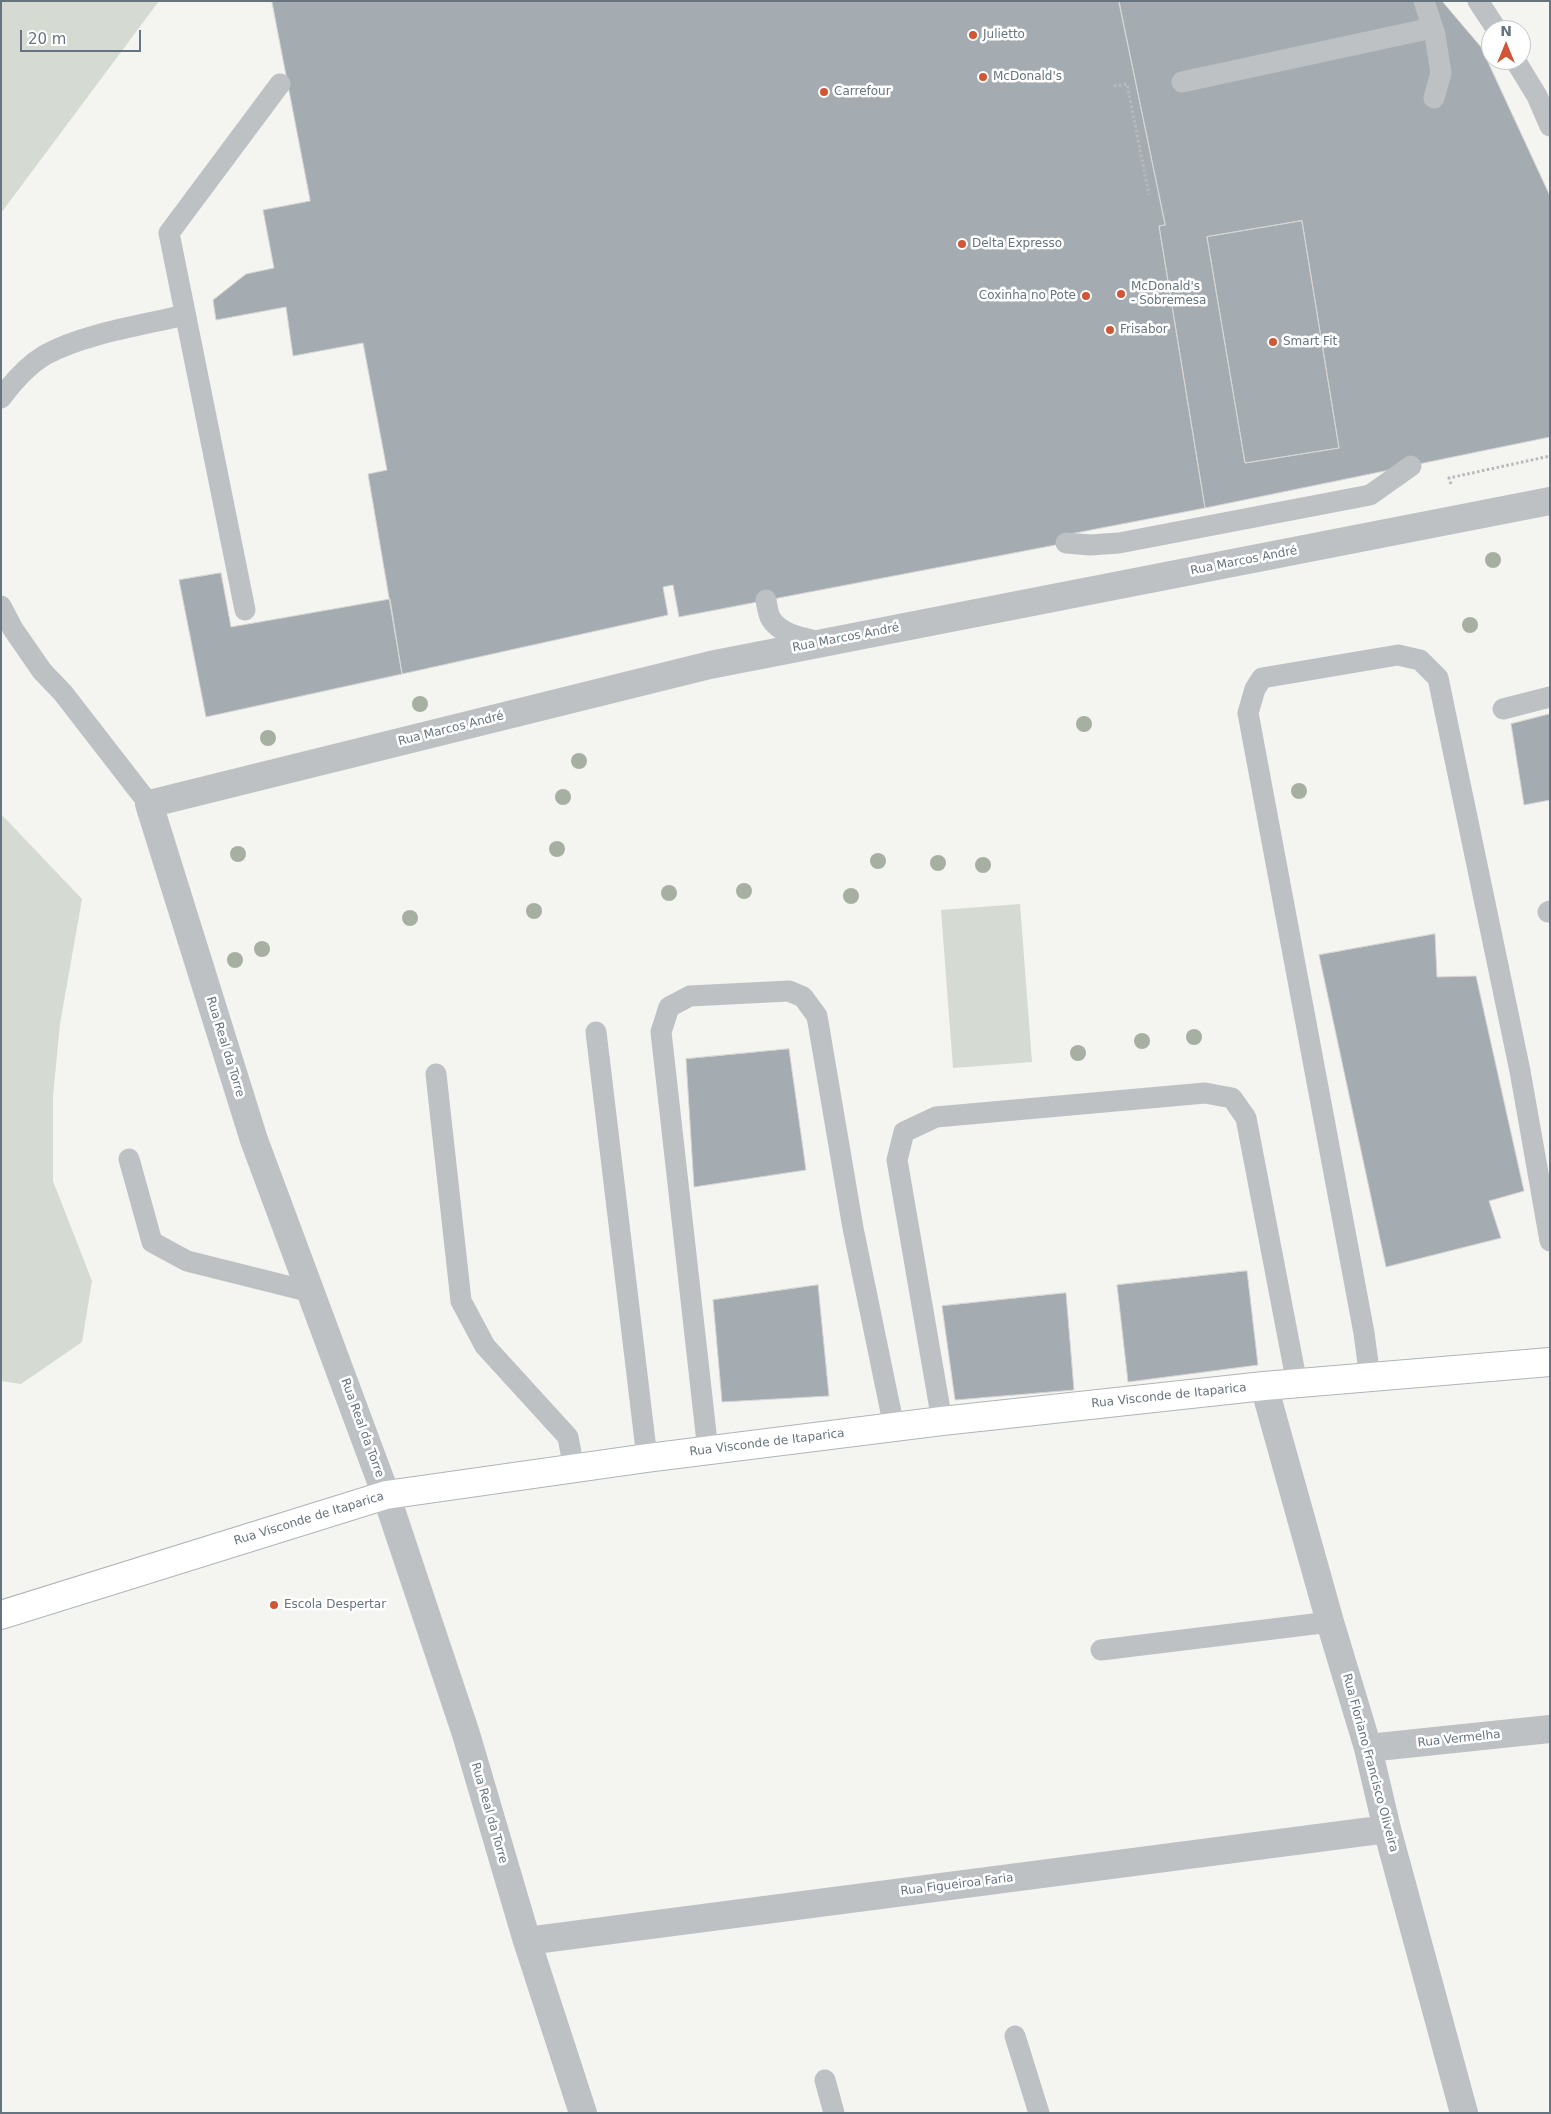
<!DOCTYPE html>
<meta charset="utf-8">
<style>
body{margin:0}
#map{position:relative;width:1551px;height:2114px;overflow:hidden;background:#f4f4f1;font-family:"DejaVu Sans",sans-serif}
canvas{display:block}
.frame{position:absolute;inset:0;border:2px solid #66747f;pointer-events:none}
.north{position:absolute;left:1481px;top:20px;width:50px;height:50px;box-sizing:border-box;background:#fff;border:1px solid #c2c7cc;border-radius:50%;rotate:0deg;font-size:14px;font-weight:700;line-height:20px;text-align:center;color:#66747f}
.north::after{content:'';display:block;margin:auto;width:18px;height:22px;background:#d05735;clip-path:polygon(50% 0,100% 100%,50% 72%,0 100%)}
.scale{position:absolute;left:20px;top:30px;width:121px;height:22px;box-sizing:border-box;border:2px solid #66747f;border-top:0;padding-left:6px;font-size:15px;line-height:18px;white-space:nowrap;color:#66747f;-webkit-text-stroke:4px #fff;paint-order:stroke}
</style>
<div id="map">
<canvas width="1551" height="2114"></canvas>
<div class="frame"></div>
<div class="north">N</div>
<div class="scale">20 m</div>
</div>
<script>
const ctx = document.querySelector('canvas').getContext('2d');
ctx.lineJoin = 'round';
function fill(path, color) { ctx.fillStyle = color; ctx.fill(path, 'evenodd'); }
function stroke(path, color, width, dash) { ctx.strokeStyle = color; ctx.lineWidth = width; ctx.lineCap = dash ? 'butt' : 'round'; ctx.setLineDash(dash || []); ctx.stroke(path); }
function label(font, color, halo, rows, align = 'center') {
  ctx.font = font + ' "DejaVu Sans",sans-serif'; ctx.lineWidth = 5; ctx.setLineDash([]); ctx.textBaseline = 'middle'; ctx.strokeStyle = halo; ctx.fillStyle = color; for (const [text, x, y, turn = 0] of rows) {
    ctx.save(); ctx.translate(x, y); ctx.rotate((+turn || 0) * Math.PI / 180); ctx.textAlign = isNaN(turn) ? turn : align; if (halo) ctx.strokeText(text, 0, 0); ctx.fillText(text, 0, 0); ctx.restore();
  }
}
fill(new Path2D(`
 M 1,1 L 159,1 L 1,213 Z
 M 1,814 L 82,899 L 60,1024 L 53,1096 L 53,1181 L 92,1281 L 82,1342 L 21,1384 L 1,1381 Z
 M 1020,904 L 1032,1062 L 953,1068 L 941,910 Z`), '#d5dad2');
const building = new Path2D(`
 M 272,1 L 1119,1 L 1165,225 L 1159,226 L 1205,508 L 1065,535 L 1066,543 L 679,617 L 673,585 L 663,587 L 668,615 L 402,674 L 368,474 L 387,470 L 363,343 L 293,356 L 286,307 L 216,320 L 213,300 L 246,274 L 274,268 L 263,210 L 310,201 Z
 M 1119,1 L 1442,1 L 1481,47 L 1550,196 L 1550,437 L 1205,508 L 1159,226 L 1165,225 ZM 1302,221 L 1339,448 L 1245,463 L 1207,237 Z
 M 1302,221 L 1339,448 L 1245,463 L 1207,237 Z
 M 221,573 L 231,627 L 390,599 L 402,674 L 206,717 L 179,580 Z
 M 1550,714 L 1550,800 L 1524,805 L 1511,724 Z
 M 1435,934 L 1437,977 L 1476,976 L 1524,1191 L 1489,1201 L 1501,1238 L 1386,1267 L 1319,955 Z
 M 789,1049 L 806,1170 L 694,1187 L 686,1059 Z
 M 1247,1271 L 1258,1365 L 1128,1382 L 1117,1285 Z
 M 818,1285 L 829,1396 L 722,1402 L 713,1300 Z
 M 1066,1293 L 1074,1390 L 955,1400 L 942,1306 Z`);
fill(building, '#a5acb1');
stroke(building, '#d5d5d3', 1);
const secondary = new Path2D(`
 M 1,1615 L 386,1495 L 647,1458 L 942,1421 L 1264,1386 L 1550,1362`);
stroke(secondary, '#b0b5b8', 30);
stroke(new Path2D(`
 M 1114,86 L 1127,84 L 1149,195
 M 1451,484 L 1449,478 L 1550,456`), '#b7babc', 3, [2.5, 2.5]);
stroke(new Path2D(`
 M 1424,1 L 1435,35 L 1441,73 L 1434,98
 M 1478,1 L 1497,30
 M 1515,60 L 1537,96 L 1550,126
 M 1182,82 L 1432,28
 M 1,398 C 13,382 28,365 45,355 C 82,334 143,325 185,315
 M 1066,543 L 1090,545 L 1119,543 L 1370,495 L 1411,466
 M 766,600 C 767,606 768,614 771,619 C 781,635 804,638 821,642
 M 1,606 L 13,629 L 42,671 L 63,693 L 149,804
 M 245,610 L 169,233 L 280,84
 M 1503,709 L 1550,697
 M 1548,912 L 1550,911
 M 596,1032 L 647,1458
 M 436,1074 L 461,1301 L 485,1346 L 568,1437 L 574,1469
 M 129,1159 L 152,1242 L 187,1261 L 311,1292
 M 1370,1378 L 1364,1333 L 1248,713 L 1255,689 L 1262,678 L 1398,655 L 1420,660 L 1438,678 L 1520,1071 L 1550,1241
 M 942,1421 L 897,1160 L 904,1132 L 936,1117 L 1205,1093 L 1232,1098 L 1246,1118 L 1297,1384
 M 708,1451 L 661,1032 L 669,1007 L 690,996 L 789,991 L 803,997 L 817,1016 L 853,1228 L 894,1427
 M 1101,1650 L 1330,1622
 M 1015,2036 L 1039,2113
 M 825,2080 L 834,2113`), '#bdc1c4', 21);
stroke(new Path2D(`
 M 1264,1386 L 1330,1622 L 1368,1748 L 1387,1829 L 1464,2113
 M 1368,1748 L 1550,1729
 M 527,1941 L 1387,1829
 M 583,2113 L 527,1941 L 466,1734 L 386,1495 L 254,1140 L 149,804 L 710,665 L 1550,501`), '#bdc1c4', 28);
stroke(secondary, '#fff', 28);
ctx.fillStyle = '#a7afa3';
for (const [x, y] of [
 [1493,560],
 [1470,625],
 [420,704],
 [1084,724],
 [268,738],
 [579,761],
 [1299,791],
 [563,797],
 [557,849],
 [238,854],
 [878,861],
 [938,863],
 [983,865],
 [744,891],
 [669,893],
 [851,896],
 [534,911],
 [410,918],
 [262,949],
 [235,960],
 [1194,1037],
 [1142,1041],
 [1078,1053]
]) { ctx.beginPath(); ctx.arc(x, y, 8, 0, 2 * Math.PI); ctx.fill(); }
for (const [x, y, r, color] of [
 [973,35,5,"#d05735"],
 [983,77,5,"#d05735"],
 [824,92,5,"#d05735"],
 [962,244,5,"#d05735"],
 [1121,294,5,"#d05735"],
 [1086,296,5,"#d05735"],
 [1110,330,5,"#d05735"],
 [1273,342,5,"#d05735"],
 [274,1605,5,"#d05735"]
]) { const dot = new Path2D(); dot.arc(x, y, r, 0, 2 * Math.PI); ctx.fillStyle = color; ctx.fill(dot); stroke(dot, '#fff', 2); }
label('12px', '#66747f', '#fff', [
 ["Julietto",983,35],
 ["McDonald's",993,77],
 ["Carrefour",834,92],
 ["Delta Expresso",972,244],
 ["McDonald's",1131,287],
 ["- Sobremesa",1131,301],
 ["Coxinha no Pote",1076,296,"right"],
 ["Frisabor",1120,330],
 ["Smart Fit",1283,342],
 ["Escola Despertar",284,1605]
], 'left');
label('12px', '#66747f', '#fff', [
 ["Rua Marcos André",1244,561,-11],
 ["Rua Marcos André",846,638,-11],
 ["Rua Marcos André",451,729,-14],
 ["Rua Real da Torre",225,1047,73],
 ["Rua Visconde de Itaparica",1169,1396,-6],
 ["Rua Real da Torre",362,1428,70],
 ["Rua Visconde de Itaparica",767,1443,-7],
 ["Rua Visconde de Itaparica",309,1519,-17],
 ["Rua Vermelha",1459,1739,-6],
 ["Rua Floriano Francisco Oliveira",1370,1763,75],
 ["Rua Real da Torre",489,1813,74],
 ["Rua Figueiroa Faria",957,1885,-7]
]);
</script>
